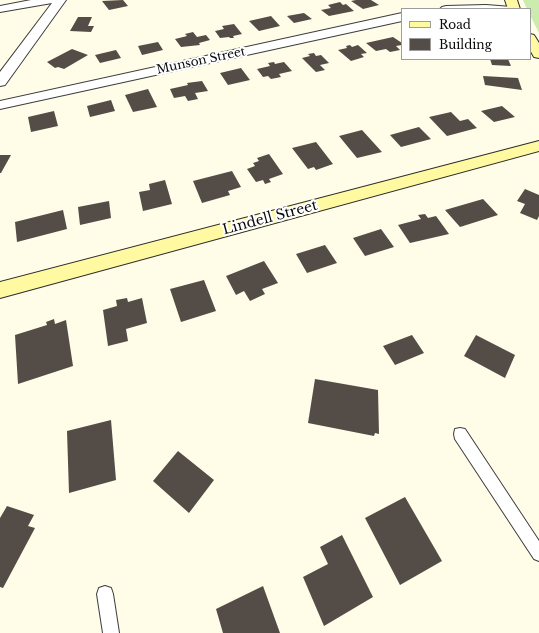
<!DOCTYPE html>
<style>
body{margin:0}
#map{position:relative;width:539px;height:633px;overflow:hidden;background:#fffce7;font-family:"Libre Baskerville",serif}
canvas{display:block}
.legend{position:absolute;left:401px;top:8px;width:130px;height:52px;box-sizing:border-box;background:#fff;border:1px solid #9d9d9d;margin:0;padding:5px 7px;list-style:none;font-size:12px;color:#0a0a0a}
.legend li{display:flex;align-items:center;gap:8px;height:20px}
.legend b{width:20px;border:1px solid #9d9d9d}
</style>
<div id="map">
<canvas width="539" height="633"></canvas>
<ul class="legend">
<li><b style="height:5px;background:#fffaa2"></b>Road</li>
<li><b style="height:11px;background:#544c46"></b>Building</li>
</ul>
</div>
<script>
const ctx = document.querySelector('canvas').getContext('2d');
ctx.lineJoin = 'round';
function fill(path, color) { ctx.fillStyle = color; ctx.fill(path, 'evenodd'); }
function stroke(path, color, width, dash) { ctx.strokeStyle = color; ctx.lineWidth = width; ctx.lineCap = dash ? 'butt' : 'round'; ctx.setLineDash(dash || []); ctx.stroke(path); }
function label(font, color, halo, rows, align = 'center') {
  ctx.font = font + ' "Libre Baskerville",serif'; ctx.lineWidth = 4; ctx.setLineDash([]); ctx.textBaseline = 'middle'; ctx.strokeStyle = halo; ctx.fillStyle = color; for (const [text, x, y, turn = 0] of rows) {
    ctx.save(); ctx.translate(x, y); ctx.rotate((+turn || 0) * Math.PI / 180); ctx.textAlign = isNaN(turn) ? turn : align; if (halo) ctx.strokeText(text, 0, 0); ctx.fillText(text, 0, 0); ctx.restore();
  }
}
fill(new Path2D(`
 M 523,0 L 539,0 L 539,33 L 530,15 L 530,9 L 527,9 Z`), '#cbecae');
fill(new Path2D(`
 M 123,0 L 128,6 L 109,10 L 102,1 Z
 M 356,0 L 371,0 L 379,5 L 363,9 L 351,1 Z
 M 340,2 L 343,5 L 346,4 L 354,11 L 329,16 L 321,10 L 331,8 L 328,5 Z
 M 304,13 L 312,19 L 294,23 L 287,16 Z
 M 271,16 L 280,26 L 259,31 L 249,21 Z
 M 78,17 L 92,17 L 88,26 L 94,26 L 91,32 L 70,31 Z
 M 234,24 L 242,34 L 233,36 L 234,38 L 230,38 L 229,37 L 220,38 L 215,31 L 224,29 L 222,26 Z
 M 193,32 L 197,37 L 206,35 L 210,40 L 199,43 L 200,45 L 181,47 L 175,39 L 187,36 L 185,34 Z
 M 393,37 L 402,43 L 402,45 L 396,46 L 400,50 L 390,52 L 386,49 L 376,51 L 366,43 Z
 M 158,42 L 163,50 L 142,55 L 138,46 Z
 M 350,45 L 352,47 L 358,45 L 367,53 L 361,54 L 364,57 L 351,61 L 338,50 L 347,48 L 346,46 Z
 M 72,49 L 88,55 L 64,69 L 58,67 L 55,68 L 47,62 Z
 M 116,50 L 121,58 L 100,63 L 95,55 Z
 M 314,53 L 316,56 L 321,55 L 329,63 L 320,65 L 325,70 L 316,72 L 302,58 L 310,56 L 308,54 Z
 M 490,59 L 508,59 L 511,66 L 492,65 Z
 M 274,62 L 275,64 L 284,62 L 292,71 L 279,74 L 281,77 L 271,79 L 268,76 L 263,77 L 257,69 L 270,66 L 268,63 Z
 M 241,68 L 250,80 L 228,85 L 220,73 Z
 M 483,76 L 518,78 L 522,90 L 485,85 Z
 M 202,81 L 208,91 L 195,93 L 198,99 L 188,101 L 185,96 L 174,98 L 170,89 L 188,85 L 187,83 Z
 M 148,89 L 157,107 L 133,112 L 125,95 Z
 M 111,100 L 115,111 L 90,117 L 87,106 Z
 M 502,106 L 515,117 L 494,122 L 481,111 Z
 M 54,111 L 58,126 L 31,132 L 28,117 Z
 M 451,112 L 460,121 L 468,119 L 477,128 L 447,136 L 429,117 Z
 M 419,127 L 431,139 L 401,147 L 390,135 Z
 M 362,130 L 382,152 L 357,158 L 339,136 Z
 M 316,142 L 333,164 L 316,170 L 314,167 L 308,169 L 292,148 Z
 M 269,154 L 283,174 L 269,179 L 271,182 L 265,184 L 263,180 L 256,182 L 247,169 L 255,166 L 253,163 L 259,161 L 257,158 Z
 M 0,155 L 11,155 L 1,173 L 0,173 Z
 M 232,171 L 241,187 L 228,191 L 230,195 L 202,203 L 193,181 Z
 M 165,180 L 172,204 L 143,211 L 139,192 L 150,190 L 149,184 Z
 M 525,189 L 539,195 L 539,216 L 537,220 L 520,213 L 525,204 L 517,201 Z
 M 483,199 L 498,215 L 460,227 L 445,210 Z
 M 109,201 L 111,218 L 80,225 L 78,207 Z
 M 63,210 L 67,229 L 17,242 L 15,222 Z
 M 425,214 L 428,218 L 436,216 L 449,234 L 410,243 L 398,225 L 421,219 L 418,215 Z
 M 381,229 L 394,247 L 365,256 L 353,238 Z
 M 325,245 L 337,263 L 307,273 L 296,254 Z
 M 264,261 L 278,283 L 262,289 L 265,294 L 250,301 L 244,291 L 236,295 L 226,276 Z
 M 204,280 L 216,311 L 181,322 L 170,289 Z
 M 127,298 L 128,302 L 142,298 L 147,323 L 126,329 L 128,341 L 108,346 L 103,310 L 117,306 L 116,300 Z
 M 54,319 L 55,324 L 66,320 L 73,366 L 18,384 L 15,335 L 47,325 L 46,322 Z
 M 412,335 L 424,353 L 395,365 L 383,346 Z
 M 476,335 L 515,355 L 505,378 L 464,356 Z
 M 315,379 L 378,390 L 379,434 L 375,433 L 374,436 L 308,423 Z
 M 111,420 L 116,480 L 69,493 L 67,431 Z
 M 178,451 L 214,480 L 189,513 L 153,481 Z
 M 405,497 L 442,561 L 400,585 L 365,518 Z
 M 7,506 L 34,515 L 28,526 L 35,528 L 3,588 L 0,587 L 0,518 Z
 M 342,535 L 373,597 L 324,626 L 303,577 L 328,564 L 320,547 Z
 M 263,586 L 280,633 L 223,633 L 216,609 Z`), '#544c46');
const lane = new Path2D(`
 M 460,428 L 465,429 L 539,541 L 539,561 L 534,559 L 455,439 L 454,434 L 455,429 Z
 M 105,586 L 111,588 L 113,594 L 119,633 L 103,633 L 97,594 L 99,588 Z`);
const street = new Path2D(`
 M 31,0 L 66,0 L 5,85 L 0,86 L 0,72 L 52,3 L 0,12 L 0,6 Z
 M 486,5 L 512,7 L 514,9 L 440,9 L 442,7 L 446,6 Z
 M 402,13 L 402,21 L 0,109 L 0,101 Z`);
const secondary = new Path2D(`
 M 505,0 L 517,0 L 520,9 L 508,9 Z
 M 530,34 L 534,35 L 539,43 L 539,58 L 534,57 L 530,50 Z
 M 539,141 L 539,151 L 0,298 L 0,282 Z`);
stroke(lane, '#3d3d3d', 2);
stroke(street, '#3d3d3d', 2);
stroke(secondary, '#2c2c2c', 2);
fill(lane, '#fff');
fill(street, '#fff');
fill(secondary, '#fffaa2');
label('12px', '#0a0a0a', '#fff', [
 ["Munson Street",201,61,-12]
]);
label('14px', '#0a0a0a', '#fff', [
 ["Lindell Street",270,218,-15]
]);
</script>
